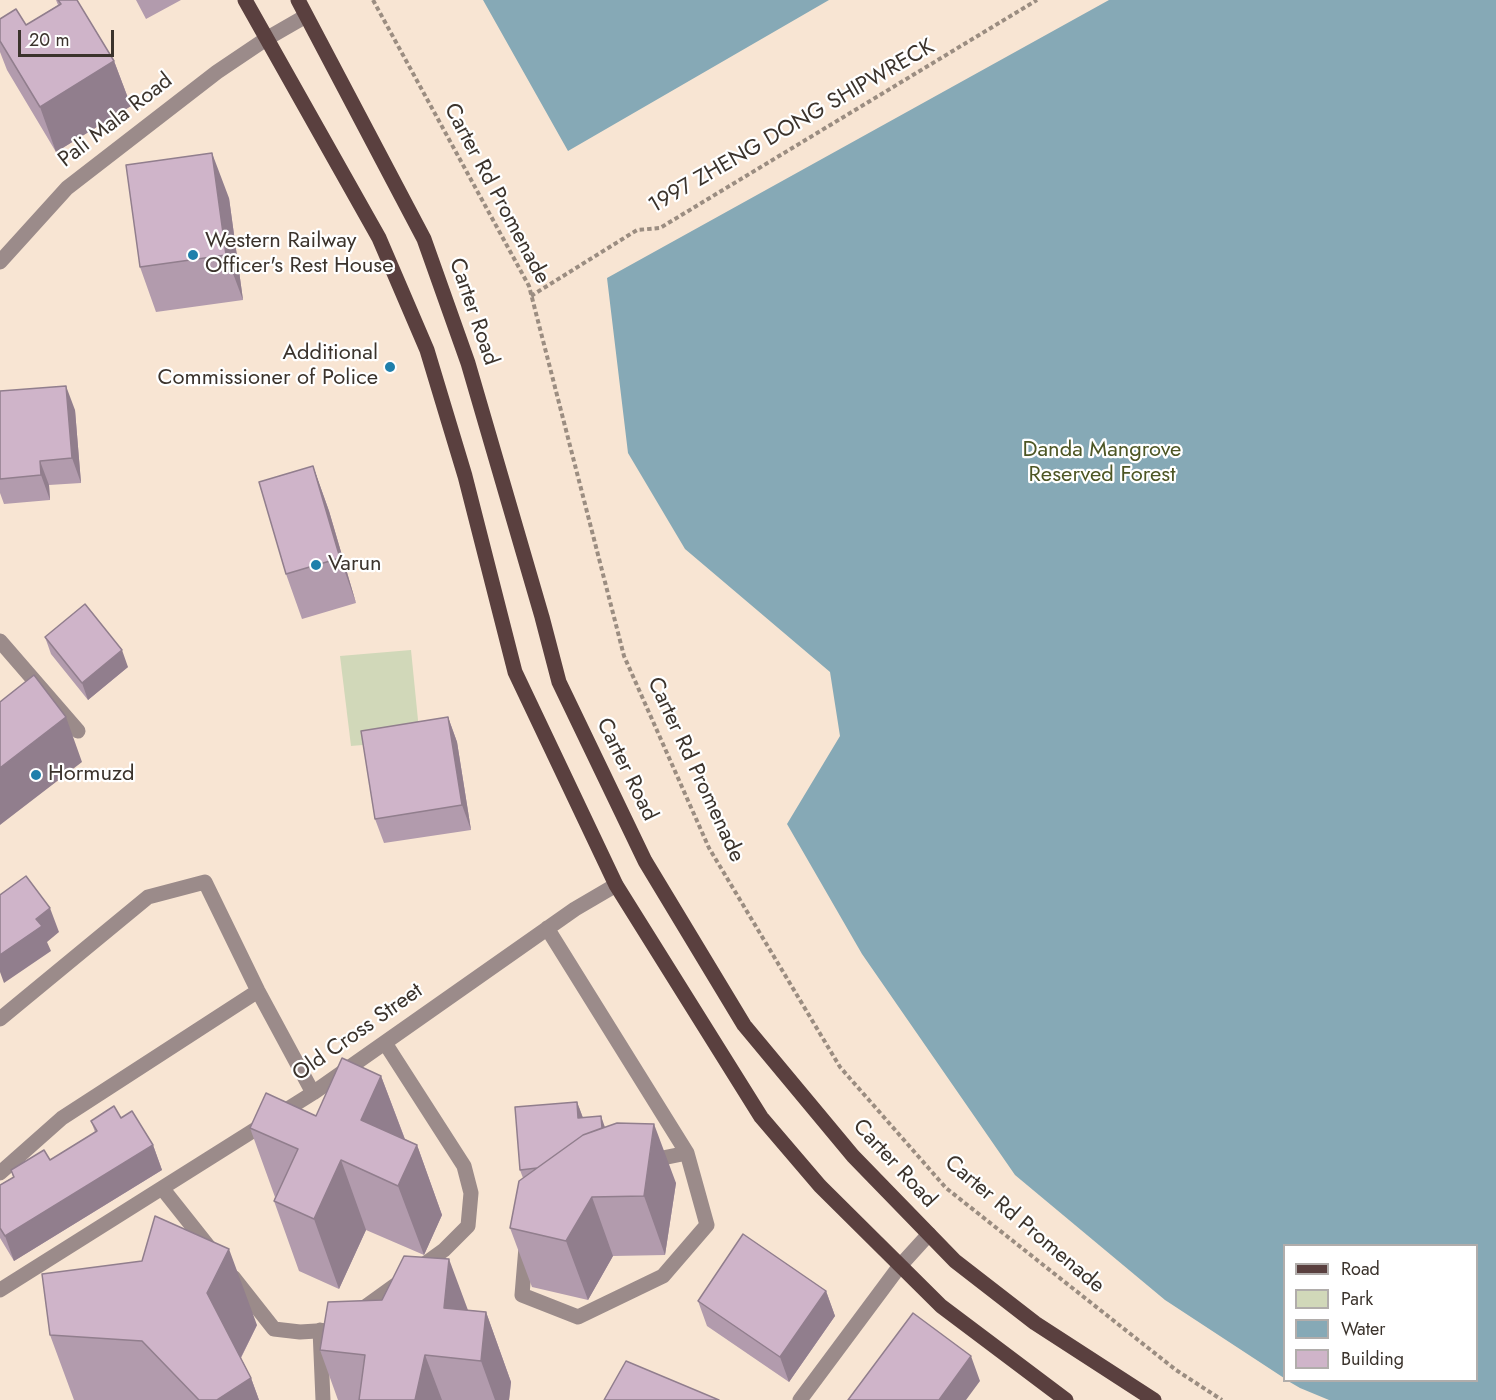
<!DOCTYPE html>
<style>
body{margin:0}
#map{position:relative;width:1496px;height:1400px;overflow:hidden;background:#f8e5d3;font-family:Jost,sans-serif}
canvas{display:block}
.legend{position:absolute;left:1283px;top:1244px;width:195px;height:138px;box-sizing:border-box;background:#fff;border:2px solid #b1adab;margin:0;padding:8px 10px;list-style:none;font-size:18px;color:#3b332c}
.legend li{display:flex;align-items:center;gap:12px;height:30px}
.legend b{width:30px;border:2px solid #b1adab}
.scale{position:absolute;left:18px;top:30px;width:96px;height:27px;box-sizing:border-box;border:3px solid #3b332c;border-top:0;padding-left:8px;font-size:18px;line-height:21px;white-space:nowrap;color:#3b332c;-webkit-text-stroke:4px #fff;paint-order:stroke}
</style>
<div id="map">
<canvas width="1496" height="1400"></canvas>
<ul class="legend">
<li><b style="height:8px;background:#5a403f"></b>Road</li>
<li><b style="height:16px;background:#d1d8b9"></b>Park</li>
<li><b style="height:16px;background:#86a9b6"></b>Water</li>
<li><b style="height:16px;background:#cfb4c9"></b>Building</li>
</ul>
<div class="scale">20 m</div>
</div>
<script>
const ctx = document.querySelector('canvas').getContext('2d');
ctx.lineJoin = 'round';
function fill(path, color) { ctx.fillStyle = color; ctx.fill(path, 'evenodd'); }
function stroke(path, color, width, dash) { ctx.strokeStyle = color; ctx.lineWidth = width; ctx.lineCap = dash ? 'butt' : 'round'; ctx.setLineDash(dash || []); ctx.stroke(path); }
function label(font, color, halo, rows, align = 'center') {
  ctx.font = font + ' Jost,sans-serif'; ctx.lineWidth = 4.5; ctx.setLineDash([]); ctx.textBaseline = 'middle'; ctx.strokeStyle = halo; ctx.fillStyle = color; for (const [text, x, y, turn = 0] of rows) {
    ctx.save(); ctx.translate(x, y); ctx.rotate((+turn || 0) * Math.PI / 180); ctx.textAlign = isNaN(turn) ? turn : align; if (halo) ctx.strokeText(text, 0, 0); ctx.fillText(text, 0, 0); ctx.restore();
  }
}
fill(new Path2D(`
 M 411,650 L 420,740 L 351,746 L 340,656 Z`), '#d1d8b9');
fill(new Path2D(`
 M 483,0 L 829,0 L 568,151 Z
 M 1109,0 L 1496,0 L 1496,1400 L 1329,1400 L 1300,1388 L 1288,1381 L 1476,1380 L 1476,1246 L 1284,1246 L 1284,1378 L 1165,1300 L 1015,1175 L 862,954 L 787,824 L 840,736 L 830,672 L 685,549 L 628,453 L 607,278 Z`), '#86a9b6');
stroke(new Path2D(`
 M 373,0 L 529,286 L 624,656 L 709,848 L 840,1067 L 946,1188 L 1176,1370 L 1222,1400
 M 531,296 L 637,230 L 660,228 L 1037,0`), '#9b8d81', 4, [4.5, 3]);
stroke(new Path2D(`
 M 0,262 L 67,188 L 217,72 L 266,39 L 306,16
 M 0,641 L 78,731
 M 0,1019 L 148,897 L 205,882 L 258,991 L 313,1093
 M 648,1161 L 687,1153
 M 0,1173 L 62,1118 L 258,991
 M 162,1188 L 212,1251
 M 526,1247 L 522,1295 L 578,1317 L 663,1276 L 707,1225 L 687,1153 L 547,928
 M 233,1277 L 274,1329 L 300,1332 L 333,1330 L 444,1250 L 468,1226 L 471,1193 L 464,1166 L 385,1043
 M 0,1290 L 313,1093 L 575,909 L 616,885
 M 320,1330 L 323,1400
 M 800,1400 L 899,1267 L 929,1234`), '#9b8b8a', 15);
stroke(new Path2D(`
 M 245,0 L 379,238 L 427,350 L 465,476 L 515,672 L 616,885 L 761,1117 L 820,1186 L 941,1306 L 1066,1400
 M 298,0 L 424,239 L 468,363 L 542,617 L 559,682 L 645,861 L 744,1025 L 853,1156 L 955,1261 L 1035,1323 L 1154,1400`), '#5a403f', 15);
fill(new Path2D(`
 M 56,0 L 77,0 L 114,61 L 131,106 L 56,152 L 7,70 L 0,52 L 0,19 L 26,25 L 58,5 Z
 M 136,0 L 181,0 L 146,19 Z
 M 229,198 L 243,300 L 156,312 L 140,267 Z
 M 0,391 L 75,410 L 81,483 L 49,485 L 50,500 L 4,504 L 0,493 Z
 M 313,466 L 329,511 L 356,603 L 302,619 L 286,574 Z
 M 45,637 L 128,667 L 88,700 L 51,654 Z
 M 448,717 L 457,742 L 471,830 L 384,843 L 375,819 Z
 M 381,1076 L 405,1139 L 417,1145 L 442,1215 L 424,1255 L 366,1230 L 339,1289 L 299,1271 L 274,1201 L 275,1197 L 250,1128 L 316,1116 Z
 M 577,1102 L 583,1118 L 605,1127 L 676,1183 L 665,1255 L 613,1256 L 588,1300 L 532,1287 L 510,1228 L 523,1178 L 520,1170 Z
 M 121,1118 L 153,1145 L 162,1170 L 14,1261 L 0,1238 L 0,1185 L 13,1177 L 11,1170 L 50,1160 L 95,1132 L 91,1121 Z
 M 826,1291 L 835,1316 L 789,1382 L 707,1326 L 698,1301 Z
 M 468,1310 L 486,1312 L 511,1382 L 509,1400 L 338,1400 L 320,1350 Z
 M 257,1325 L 241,1358 L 251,1378 L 259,1400 L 74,1400 L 50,1335 Z`), '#b29bad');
fill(new Path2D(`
 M 114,61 L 131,106 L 56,152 L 40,107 Z
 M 212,153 L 229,198 L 243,300 L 226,255 Z
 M 66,386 L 75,410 L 81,483 L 72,458 Z
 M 40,461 L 49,485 L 50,500 L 41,475 Z
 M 313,466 L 329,511 L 356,603 L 340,558 Z
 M 122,650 L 128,667 L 88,700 L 82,683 Z
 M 66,717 L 82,762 L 0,825 L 0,768 Z
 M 448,717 L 457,742 L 471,830 L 462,805 Z
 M 50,908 L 59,932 L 47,942 L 51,951 L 4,983 L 0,972 L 0,955 L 36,919 Z
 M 381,1076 L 407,1145 L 361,1120 Z
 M 577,1102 L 583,1118 L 578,1118 Z
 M 601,1116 L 607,1133 L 603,1145 Z
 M 654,1124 L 676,1183 L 665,1255 L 644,1196 Z
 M 153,1145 L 162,1170 L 14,1261 L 5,1236 Z
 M 417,1145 L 442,1215 L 424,1255 L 398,1186 Z
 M 341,1160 L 366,1230 L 339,1289 L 314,1219 Z
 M 592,1197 L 613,1256 L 588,1300 L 566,1241 Z
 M 229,1249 L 257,1325 L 235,1369 L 207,1293 Z
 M 449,1259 L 475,1329 L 444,1308 Z
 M 826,1291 L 835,1316 L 789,1382 L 780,1357 Z
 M 486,1312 L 511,1382 L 509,1400 L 495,1400 L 481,1361 Z
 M 425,1355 L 442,1400 L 415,1400 Z
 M 971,1356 L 980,1381 L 966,1400 L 939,1400 Z
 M 251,1378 L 259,1400 L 217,1400 Z`), '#917e8d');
const building = new Path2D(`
 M 58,0 L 77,0 L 114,61 L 40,107 L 0,41 L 0,19 L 16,9 L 26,25 L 61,4 Z
 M 212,153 L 226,255 L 140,267 L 126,165 Z
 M 66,386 L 72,458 L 40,461 L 41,475 L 0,479 L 0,391 Z
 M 313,466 L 340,558 L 286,574 L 259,482 Z
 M 85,604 L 122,650 L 82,683 L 45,637 Z
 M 34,675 L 66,717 L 0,768 L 0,702 Z
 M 448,717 L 462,805 L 375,819 L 361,731 Z
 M 26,876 L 50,908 L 36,919 L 42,926 L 0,955 L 0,895 Z
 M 342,1058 L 381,1076 L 361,1120 L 417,1145 L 398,1186 L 341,1160 L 314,1219 L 274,1201 L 298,1149 L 250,1128 L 266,1093 L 316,1116 Z
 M 577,1102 L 578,1118 L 601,1116 L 602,1128 L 583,1135 L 537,1168 L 520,1170 L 515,1107 Z
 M 114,1106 L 121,1118 L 132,1111 L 153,1145 L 5,1236 L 0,1228 L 0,1185 L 14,1177 L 11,1170 L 44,1150 L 50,1160 L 97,1131 L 91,1121 Z
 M 617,1123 L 654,1124 L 644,1196 L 592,1197 L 566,1241 L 510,1228 L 519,1181 L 583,1135 Z
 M 155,1216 L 229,1249 L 207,1293 L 251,1378 L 217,1400 L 199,1400 L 142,1341 L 50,1335 L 42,1274 L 142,1261 Z
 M 743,1234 L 826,1291 L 780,1357 L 698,1301 Z
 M 404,1256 L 449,1259 L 444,1308 L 486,1312 L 481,1361 L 425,1355 L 415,1400 L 359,1400 L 365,1355 L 320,1350 L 328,1302 L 382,1300 Z
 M 913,1313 L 971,1356 L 939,1400 L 848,1400 Z
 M 626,1361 L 719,1400 L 604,1400 Z`);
fill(building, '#cfb4c9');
stroke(building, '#917e8d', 1.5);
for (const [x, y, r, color] of [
 [193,255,6,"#1f7fab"],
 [390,367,6,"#1f7fab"],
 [316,565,6,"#1f7fab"],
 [36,775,6,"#1f7fab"]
]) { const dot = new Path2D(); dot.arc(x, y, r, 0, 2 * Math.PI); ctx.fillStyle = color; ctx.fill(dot); stroke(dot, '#fff', 2); }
label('22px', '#3b332c', '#fff', [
 ["Pali Mala Road",116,121,-38],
 ["1997 ZHENG DONG SHIPWRECK",792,127,-30],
 ["Carter Rd Promenade",496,194,62],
 ["Carter Road",473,312,71],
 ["Carter Road",626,770,64],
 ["Carter Rd Promenade",695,770,65],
 ["Old Cross Street",358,1033,-35],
 ["Carter Road",894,1164,47],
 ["Carter Rd Promenade",1024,1225,40]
]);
label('22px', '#3b332c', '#fff', [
 ["Western Railway",205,242],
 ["Officer's Rest House",205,267],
 ["Additional",378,354,"right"],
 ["Commissioner of Police",378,379,"right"],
 ["Varun",328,565],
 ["Hormuzd",48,775]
], 'left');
label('22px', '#4d5624', '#fff', [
 ["Danda Mangrove",1102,451],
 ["Reserved Forest",1102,476]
]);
</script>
